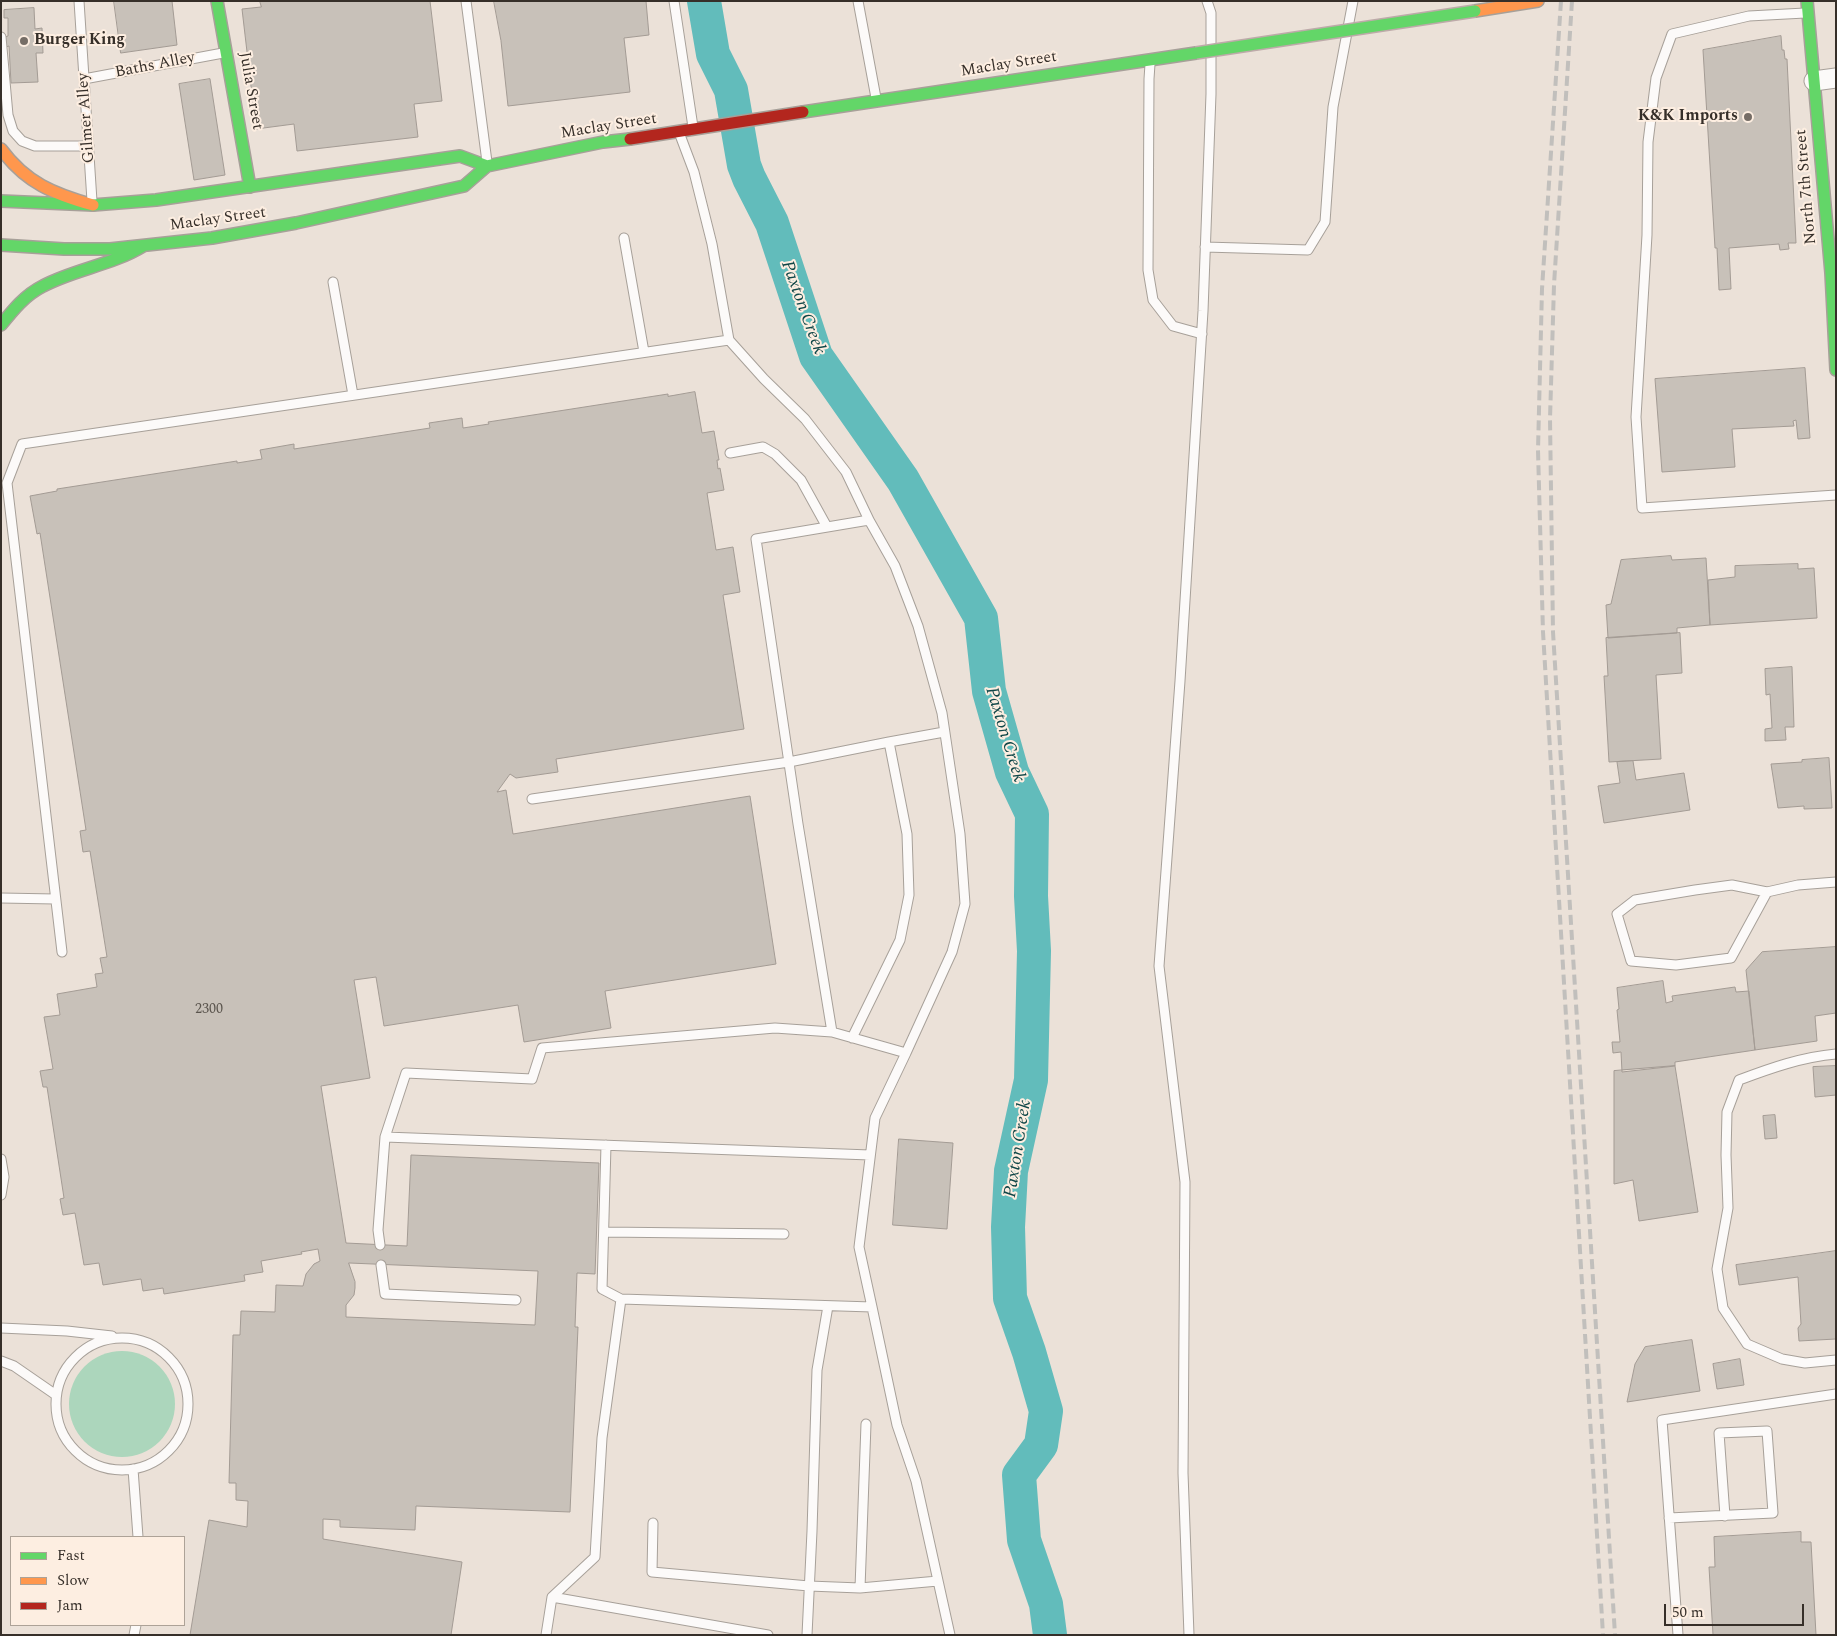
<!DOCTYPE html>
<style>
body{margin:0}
#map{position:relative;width:1837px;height:1636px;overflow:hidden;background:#ebe1d8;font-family:Spectral,serif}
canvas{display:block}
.frame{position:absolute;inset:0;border:2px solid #362f29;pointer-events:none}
.legend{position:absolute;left:10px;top:1536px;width:175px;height:90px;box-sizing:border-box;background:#fdeee1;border:1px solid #ada297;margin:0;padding:6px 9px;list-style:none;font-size:15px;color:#362f29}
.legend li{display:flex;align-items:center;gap:10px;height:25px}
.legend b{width:25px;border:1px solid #ada297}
.scale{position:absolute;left:1664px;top:1604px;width:140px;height:22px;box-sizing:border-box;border:2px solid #362f29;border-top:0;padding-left:6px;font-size:15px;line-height:18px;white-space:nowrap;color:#362f29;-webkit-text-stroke:4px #fdeee1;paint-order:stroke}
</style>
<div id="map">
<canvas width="1837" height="1636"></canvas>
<div class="frame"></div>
<ul class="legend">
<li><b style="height:6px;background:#63d668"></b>Fast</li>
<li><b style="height:6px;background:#ff974d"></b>Slow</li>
<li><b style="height:6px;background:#b3261e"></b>Jam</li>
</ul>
<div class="scale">50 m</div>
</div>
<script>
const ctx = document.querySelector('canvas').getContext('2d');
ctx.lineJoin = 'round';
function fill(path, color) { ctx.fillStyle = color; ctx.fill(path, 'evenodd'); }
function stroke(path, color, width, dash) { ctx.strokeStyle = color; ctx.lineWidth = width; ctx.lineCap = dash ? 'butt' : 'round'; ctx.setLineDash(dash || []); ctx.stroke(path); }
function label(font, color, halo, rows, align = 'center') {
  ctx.font = font + ' Spectral,serif'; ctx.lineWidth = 4; ctx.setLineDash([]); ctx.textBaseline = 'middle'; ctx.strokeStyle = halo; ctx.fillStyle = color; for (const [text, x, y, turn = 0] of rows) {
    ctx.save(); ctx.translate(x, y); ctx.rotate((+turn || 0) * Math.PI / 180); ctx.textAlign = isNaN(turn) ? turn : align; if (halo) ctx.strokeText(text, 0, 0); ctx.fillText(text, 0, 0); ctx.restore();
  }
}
fill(new Path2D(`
 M69 1404a53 53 0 1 1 106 0a53 53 0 1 1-106 0Z`), '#acd6bc');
stroke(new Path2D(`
 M 704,1 L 713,54 L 731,90 L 744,165 L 749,178 L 772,223 L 816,356 L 903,480 L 981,618 L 989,691 L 1012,772 L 1032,814 L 1031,896 L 1034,951 L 1031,1080 L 1011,1171 L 1008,1227 L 1010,1298 L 1029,1352 L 1046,1411 L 1041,1445 L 1019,1475 L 1024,1540 L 1046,1604 L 1050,1635`), '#62bcbb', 34);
const building = new Path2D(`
 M 114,1 L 172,1 L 177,45 L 121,53 Z
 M 260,1 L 430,1 L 442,101 L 414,104 L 418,137 L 297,151 L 294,124 L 256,129 L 242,9 L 261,7 Z
 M 494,1 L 646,1 L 649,35 L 624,38 L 630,92 L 508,106 L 501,41 Z
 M 34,8 L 35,29 L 42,28 L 43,53 L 36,53 L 38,82 L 11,83 L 9,46 L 6,47 L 5,37 L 8,36 L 8,18 L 4,18 L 4,10 Z
 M 1781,36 L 1782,50 L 1784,50 L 1785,59 L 1787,59 L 1796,243 L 1788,243 L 1789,249 L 1780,250 L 1779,244 L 1729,248 L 1731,289 L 1719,290 L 1717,248 L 1715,248 L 1703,50 Z
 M 210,79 L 225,175 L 194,180 L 179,84 Z
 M 1805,368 L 1810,438 L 1798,439 L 1796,420 L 1793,421 L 1794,426 L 1732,429 L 1735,467 L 1662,472 L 1655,379 Z
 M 695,392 L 702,433 L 714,431 L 719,460 L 717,460 L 718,469 L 720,468 L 724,490 L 707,493 L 716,550 L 733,547 L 740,592 L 723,595 L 744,729 L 556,759 L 558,772 L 516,778 L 510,774 L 497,792 L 506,790 L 513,834 L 750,796 L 776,964 L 605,991 L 611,1028 L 524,1042 L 518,1005 L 384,1026 L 376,977 L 354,980 L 370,1078 L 321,1086 L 346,1243 L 407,1246 L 411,1155 L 599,1163 L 595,1274 L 577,1273 L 575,1327 L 578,1327 L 570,1512 L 416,1506 L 415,1530 L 340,1527 L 340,1520 L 323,1519 L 323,1539 L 462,1562 L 451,1635 L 190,1635 L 209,1520 L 247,1527 L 248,1501 L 236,1500 L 236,1483 L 229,1483 L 233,1335 L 240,1335 L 241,1311 L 275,1312 L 276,1285 L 303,1286 L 306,1274 L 314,1264 L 320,1261 L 318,1249 L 301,1252 L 302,1254 L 261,1261 L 263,1272 L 244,1275 L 245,1281 L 164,1294 L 163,1288 L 143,1291 L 141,1279 L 103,1285 L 99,1263 L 84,1265 L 75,1213 L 63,1215 L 60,1199 L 64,1198 L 47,1087 L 43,1087 L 40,1071 L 53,1069 L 44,1017 L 60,1015 L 57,994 L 97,987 L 95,974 L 103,973 L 100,958 L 107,957 L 90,851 L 83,852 L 80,831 L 86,830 L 40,533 L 37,534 L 30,496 L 57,491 L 57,489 L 237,461 L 237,463 L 262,459 L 260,450 L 294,444 L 294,449 L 430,428 L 429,423 L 462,418 L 463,428 L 489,424 L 488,422 L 668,394 L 668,396 ZM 349,1263 L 538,1271 L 535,1325 L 346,1317 L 346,1305 L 354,1295 L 355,1288 L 355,1282 Z
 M 1671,556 L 1672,560 L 1706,558 L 1710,625 L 1677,628 L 1677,633 L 1608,638 L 1606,605 L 1611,604 L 1621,560 Z
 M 1798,564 L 1798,569 L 1814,568 L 1817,618 L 1710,625 L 1708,580 L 1735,577 L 1735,566 Z
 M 1680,633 L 1682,673 L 1656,675 L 1661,759 L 1609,762 L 1604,676 L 1608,676 L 1606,638 Z
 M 1792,667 L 1794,727 L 1785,727 L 1786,740 L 1765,741 L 1765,729 L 1772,728 L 1770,694 L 1766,695 L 1765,669 Z
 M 1829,758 L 1832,808 L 1804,809 L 1804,806 L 1778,808 L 1771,764 L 1802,762 L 1802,760 Z
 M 1633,761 L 1636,780 L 1684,773 L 1690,810 L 1604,823 L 1598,786 L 1620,783 L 1617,762 Z
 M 1836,947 L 1836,1013 L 1815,1016 L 1817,1041 L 1755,1050 L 1746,970 L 1762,952 Z
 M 1663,981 L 1666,1003 L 1673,1001 L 1672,996 L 1735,987 L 1736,992 L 1749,991 L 1755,1050 L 1675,1062 L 1675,1066 L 1622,1072 L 1621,1052 L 1613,1053 L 1612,1042 L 1620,1042 L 1617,1010 L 1619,1009 L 1617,988 Z
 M 1675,1066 L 1698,1212 L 1639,1221 L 1633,1180 L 1614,1184 L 1614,1071 Z
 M 1836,1066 L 1836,1095 L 1815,1097 L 1813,1067 Z
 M 1775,1115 L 1777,1138 L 1765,1139 L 1763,1116 Z
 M 899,1139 L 953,1143 L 947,1229 L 893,1225 Z
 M 1836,1251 L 1836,1339 L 1799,1341 L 1798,1328 L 1801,1324 L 1798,1277 L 1739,1285 L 1736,1265 Z
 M 1692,1340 L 1700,1391 L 1627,1402 L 1635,1364 L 1645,1347 Z
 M 1740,1359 L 1744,1385 L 1717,1389 L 1713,1364 Z
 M 1801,1532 L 1801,1542 L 1811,1542 L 1816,1635 L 1713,1635 L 1709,1567 L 1715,1567 L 1714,1537 Z`);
fill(building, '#c8c1b9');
stroke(building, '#a39b94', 1);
const lane = new Path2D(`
 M 79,1 L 92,201
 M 466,1 L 487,162
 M 674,1 L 693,127
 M 858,1 L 876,98
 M 1805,13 L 1749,16 L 1672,34 L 1656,78 L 1648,142 L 1647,235 L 1636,417 L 1642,508 L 1836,495
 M 1,37 L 8,115 L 13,131 L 22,141 L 35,146 L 89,146
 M 1150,64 L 1149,79 L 1148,270 L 1153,300 L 1173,326 L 1202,334
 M 84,79 L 223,53
 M 680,135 L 694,172 L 712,244 L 729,340 L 764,379 L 805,419 L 846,472 L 869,520 L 756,539 L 798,824 L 832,1032 L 906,1053 L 875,1118 L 859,1247 L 872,1307
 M 624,238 L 644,352
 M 1205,247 L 1308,250 L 1325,222 L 1333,107 L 1353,1
 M 333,282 L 353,395
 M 730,453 L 763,447 L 775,454 L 801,480 L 827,527
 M 869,520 L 895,566 L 918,626 L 942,713 L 960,834 L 965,904 L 952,952 L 906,1053
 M 889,742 L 944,732
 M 532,799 L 789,762 L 889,742 L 907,834 L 909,895 L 900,940 L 852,1038
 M 1767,892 L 1731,958 L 1676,965 L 1631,961 L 1617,914 L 1635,900 L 1695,890 L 1732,885 L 1767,892 L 1798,885 L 1836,882
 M 1,898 L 55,899
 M 62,952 L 7,483 L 22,444 L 729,340
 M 832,1032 L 775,1028 L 542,1048 L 532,1079 L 406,1073 L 385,1137 L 870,1155
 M 1836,1054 C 1802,1057 1771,1068 1739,1080 L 1727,1112 L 1726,1155 L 1728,1208 L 1717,1269 L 1723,1308 L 1747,1344 L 1782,1359 L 1805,1363 L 1836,1360
 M 606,1145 L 602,1289 L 621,1299
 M 1,1159 L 4,1177 L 1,1195
 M 604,1232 L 784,1234
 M 380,1245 L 378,1230 L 385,1137
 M 381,1265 L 385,1294 L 516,1300
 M 1,1328 L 67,1331 L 112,1336
 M56 1404a66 66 0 1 1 132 0a66 66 0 1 1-132 0Z
 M 1,1361 L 14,1366 L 56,1395
 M 133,1469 L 138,1537
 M 1669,1518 L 1773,1513 L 1767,1431 L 1719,1433 L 1725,1516
 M 653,1523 L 652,1572 L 809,1586 L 860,1588 L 938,1581
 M 860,1588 L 866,1424
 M 552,1597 L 768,1635
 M 134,1635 L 136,1625
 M 546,1635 L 552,1597 L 595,1557 L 602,1438 L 621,1299 L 872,1307 L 897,1425 L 916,1481 L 950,1635
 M 807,1635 L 812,1531 L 817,1370 L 828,1306
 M 1189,1635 L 1183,1473 L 1185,1182 L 1159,966 L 1180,681 L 1203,311 L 1211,94 L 1211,13 L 1207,1
 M 1678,1635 L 1662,1420 L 1836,1394`);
const street = new Path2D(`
 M 1814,81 L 1836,78`);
const fast = new Path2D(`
 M 217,1 L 250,187
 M 1807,1 L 1831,273 L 1836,370
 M 803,112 L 1196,53
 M 1,201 L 93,205 L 156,200 L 460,156 L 487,166 L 603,142 L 630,139
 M 1,245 L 64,249 L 110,249 L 212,238 L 296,223 L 464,186 L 487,166
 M 1,325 C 13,310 25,295 43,286 C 75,269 112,265 143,246`);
const slow = new Path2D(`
 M 1475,11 L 1538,1
 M 1,149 C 26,183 54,194 93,205`);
const jam = new Path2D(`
 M 630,139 L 803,112`);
stroke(lane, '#a7a099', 11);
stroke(street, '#a7a099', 21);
stroke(fast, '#a7a099', 14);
stroke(slow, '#a7a099', 14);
stroke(jam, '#a7a099', 14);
stroke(lane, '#fcfaf9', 9);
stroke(street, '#fcfaf9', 19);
stroke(fast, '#63d668', 11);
stroke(slow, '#ff974d', 11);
stroke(jam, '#b3261e', 11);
stroke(new Path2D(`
 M 1561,1 L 1542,289 L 1538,450 L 1543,632 L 1603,1635
 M 1572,1 L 1554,285 L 1550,419 L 1553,632 L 1615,1635`), '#c1bfbc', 4, [10, 5]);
const fastBridge = new Path2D(`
 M 1196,53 L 1475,11`);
stroke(fastBridge, '#bdaaa9', 14, []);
stroke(fastBridge, '#63d668', 11);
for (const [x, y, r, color] of [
 [24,41,5,"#756d66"],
 [1748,117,5,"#756d66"]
]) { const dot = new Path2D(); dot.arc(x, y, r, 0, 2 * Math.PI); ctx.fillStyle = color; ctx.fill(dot); stroke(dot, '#fdeee1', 2); }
label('14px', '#5a544d', null, [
 ["2300",209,1010]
]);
label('bold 16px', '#362f29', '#fdeee1', [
 ["Burger King",34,41],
 ["K&K Imports",1738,117,"right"]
], 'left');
label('16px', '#362f29', '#fdeee1', [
 ["Maclay Street",1009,65,-9],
 ["Baths Alley",155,66,-11],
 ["Julia Street",250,91,80],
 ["Gilmer Alley",87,118,-94],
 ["Maclay Street",609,127,-9],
 ["North 7th Street",1807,187,-95],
 ["Maclay Street",218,220,-8]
]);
label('italic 18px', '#0f4647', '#fdeee1', [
 ["Paxton Creek",802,308,70],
 ["Paxton Creek",1004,735,73],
 ["Paxton Creek",1019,1149,-81]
]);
</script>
